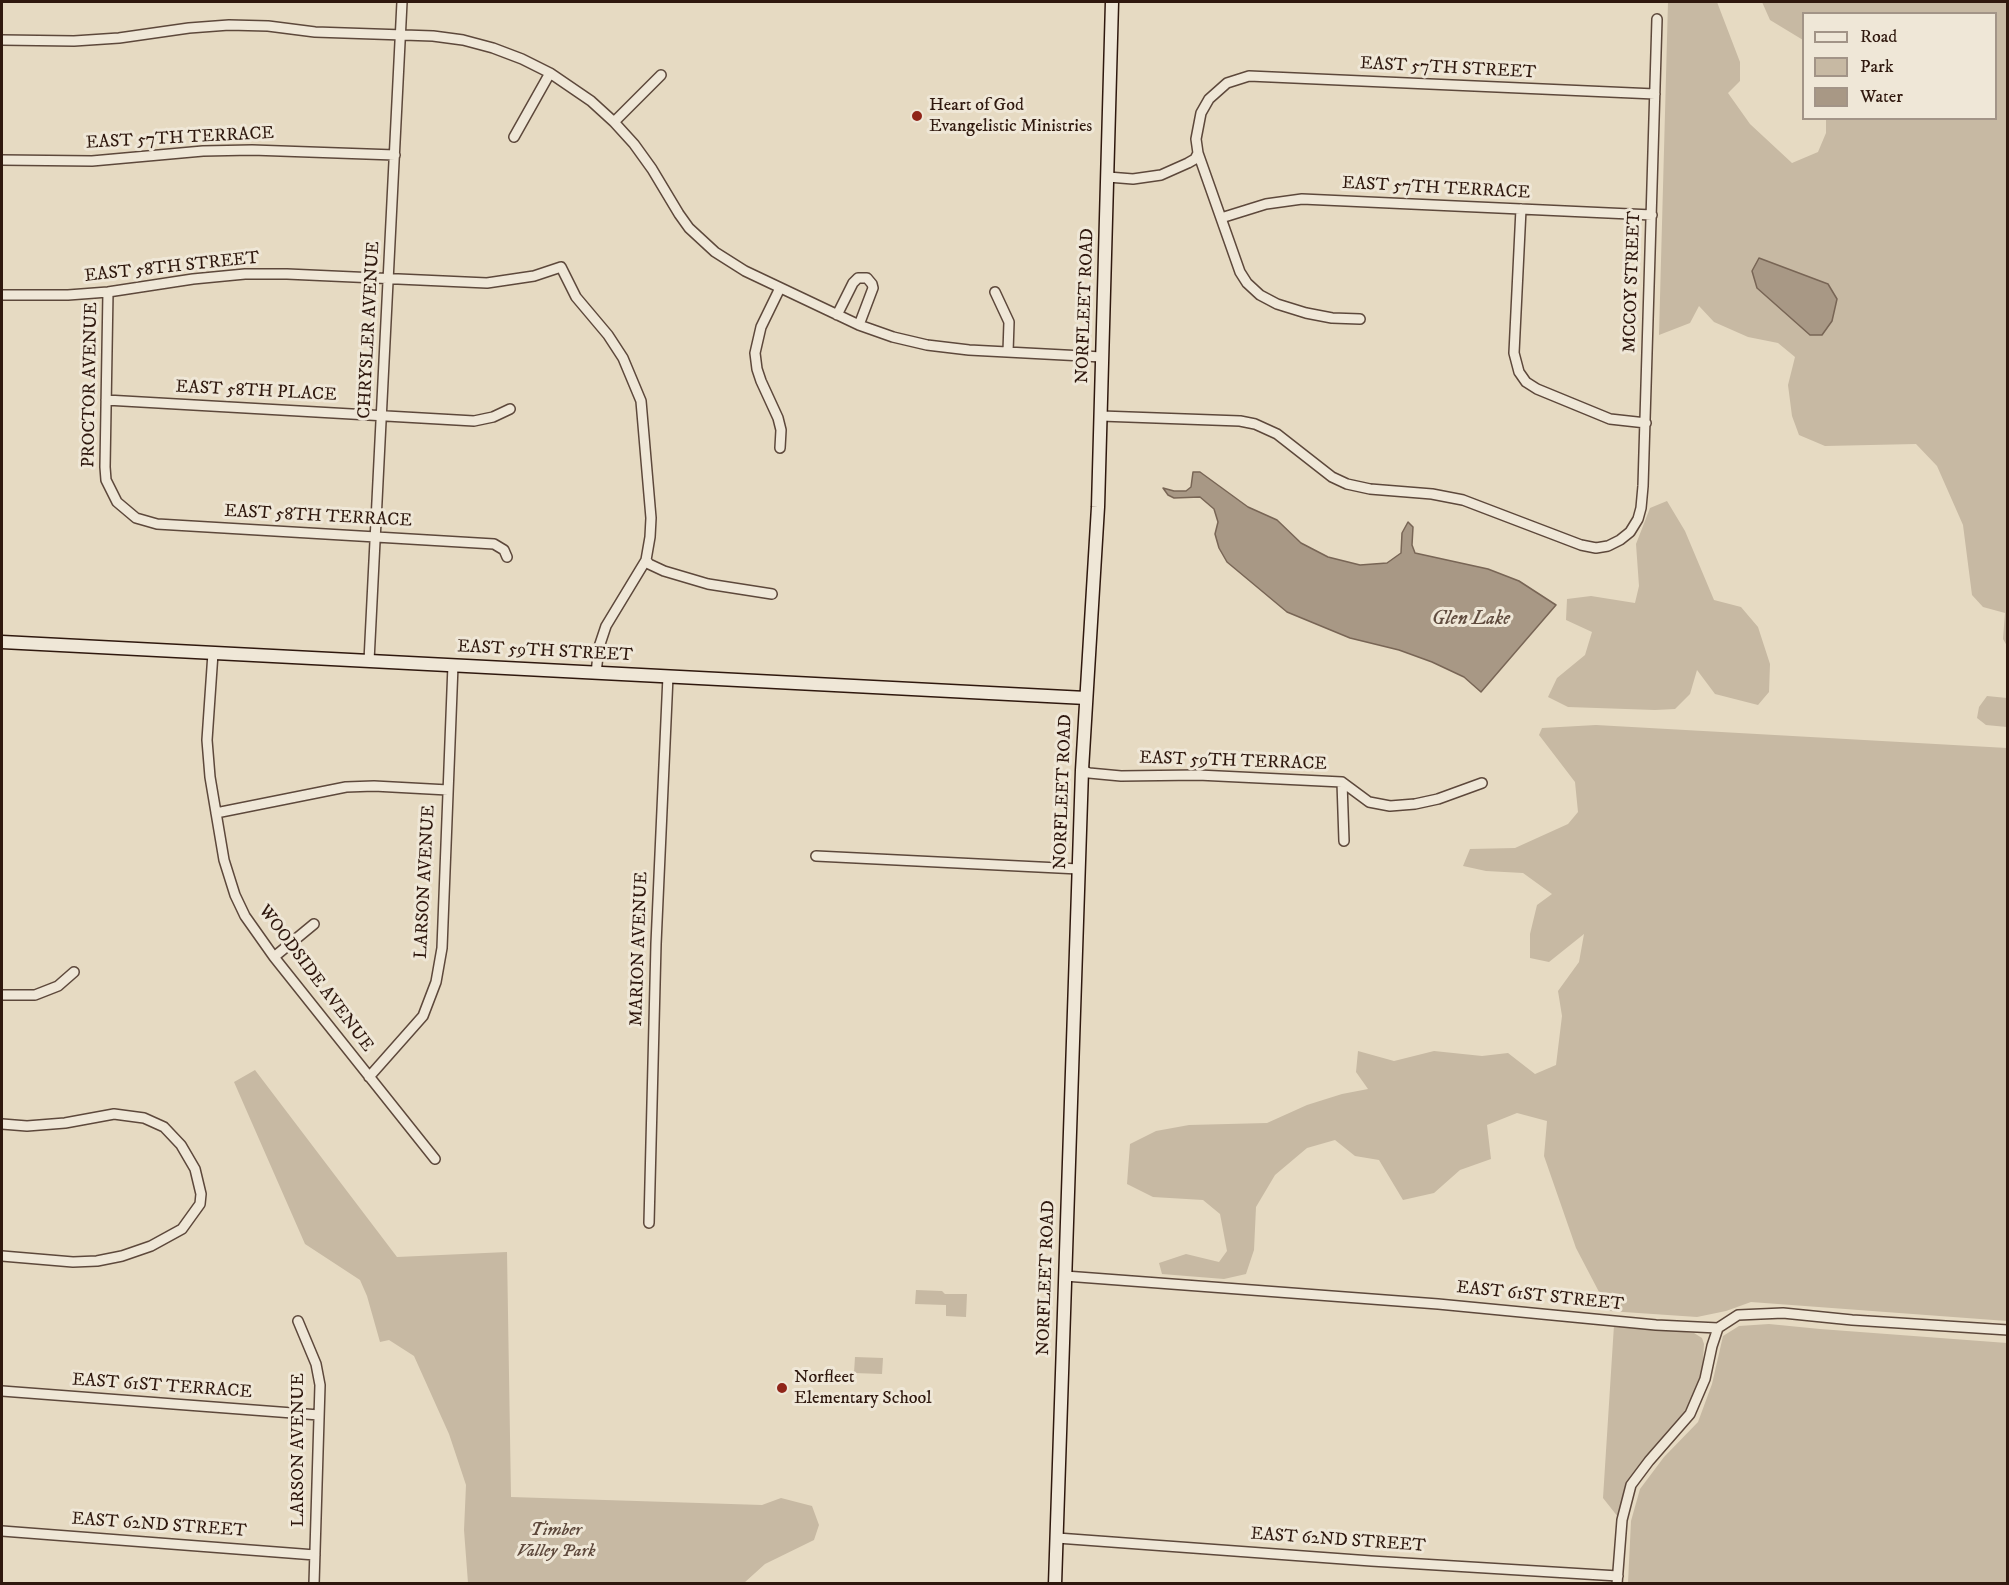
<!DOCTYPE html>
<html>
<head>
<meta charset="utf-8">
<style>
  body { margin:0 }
  #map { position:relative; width:2009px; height:1585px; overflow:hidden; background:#e6dac2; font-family:"IM FELL DW Pica",serif }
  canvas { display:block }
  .frame { position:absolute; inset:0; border:3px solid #2f180e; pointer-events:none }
  .legend { position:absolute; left:1802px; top:12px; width:195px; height:108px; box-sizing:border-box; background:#efe7d7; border:2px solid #a29487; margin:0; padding:8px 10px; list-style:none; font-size:18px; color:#2f180e }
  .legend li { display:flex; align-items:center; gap:12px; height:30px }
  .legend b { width:30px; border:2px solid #a29487 }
</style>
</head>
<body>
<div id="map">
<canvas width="2009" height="1585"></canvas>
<div class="frame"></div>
<ul class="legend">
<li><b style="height:8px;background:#efe7d7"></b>Road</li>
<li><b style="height:16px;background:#c7b9a3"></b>Park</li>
<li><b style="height:16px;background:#a89885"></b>Water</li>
</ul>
</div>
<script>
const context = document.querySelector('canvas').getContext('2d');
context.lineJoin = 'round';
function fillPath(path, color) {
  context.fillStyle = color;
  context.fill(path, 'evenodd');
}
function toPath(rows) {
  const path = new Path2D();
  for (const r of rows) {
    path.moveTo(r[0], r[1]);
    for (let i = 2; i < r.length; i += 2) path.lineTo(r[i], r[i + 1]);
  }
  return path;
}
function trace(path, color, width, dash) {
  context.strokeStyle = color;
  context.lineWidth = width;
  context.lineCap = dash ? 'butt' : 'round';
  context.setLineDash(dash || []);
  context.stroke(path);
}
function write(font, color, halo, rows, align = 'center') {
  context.font = font + ' "IM FELL DW Pica",serif';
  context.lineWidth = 6;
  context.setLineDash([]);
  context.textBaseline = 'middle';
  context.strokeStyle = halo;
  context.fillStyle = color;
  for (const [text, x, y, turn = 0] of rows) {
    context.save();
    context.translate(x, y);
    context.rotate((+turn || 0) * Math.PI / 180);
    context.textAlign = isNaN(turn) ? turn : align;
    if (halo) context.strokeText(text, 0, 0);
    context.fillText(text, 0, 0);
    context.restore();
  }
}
fillPath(toPath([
  [1668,2,1717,2,1740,62,1740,81,1728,93,1750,124,1792,163,1818,152,1826,133,1826,119,1996,118,1996,14,1804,14,1803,40,1770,20,1762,2,2007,2,2007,646,2003,639,2005,613,1983,607,1972,595,1963,525,1937,466,1916,444,1825,446,1799,435,1792,416,1788,385,1795,357,1778,343,1748,337,1714,322,1699,306,1690,323,1659,335],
  [1667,501,1685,531,1714,600,1741,607,1758,627,1770,664,1769,692,1758,705,1715,694,1697,670,1690,694,1675,709,1655,710,1568,707,1548,697,1557,678,1585,655,1592,632,1566,620,1567,599,1591,596,1635,603,1639,586,1636,544,1650,508],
  [1987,696,2007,698,2007,727,1986,725,1977,718,1979,707],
  [1596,725,2007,748,2007,1321,1751,1302,1726,1311,1697,1317,1609,1311,1576,1248,1544,1156,1547,1121,1517,1113,1487,1125,1491,1159,1460,1170,1434,1193,1403,1200,1379,1160,1355,1156,1335,1140,1307,1148,1275,1175,1256,1207,1254,1250,1246,1274,1224,1279,1162,1274,1159,1263,1186,1254,1219,1262,1227,1251,1220,1214,1203,1200,1153,1197,1127,1184,1130,1144,1156,1131,1189,1125,1267,1123,1307,1105,1342,1094,1368,1089,1356,1072,1358,1051,1394,1061,1434,1051,1482,1056,1508,1053,1535,1074,1556,1065,1562,1016,1558,991,1579,962,1584,934,1549,962,1530,958,1530,934,1537,905,1552,894,1523,873,1486,871,1463,866,1470,849,1515,848,1568,824,1578,812,1575,782,1539,735,1542,728],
  [255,1070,397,1257,507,1252,511,1497,762,1505,781,1498,812,1506,819,1525,814,1540,765,1564,744,1583,468,1583,464,1530,466,1485,449,1434,414,1356,389,1340,380,1342,367,1296,360,1280,305,1244,234,1082],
  [916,1290,942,1291,945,1294,967,1294,966,1317,946,1316,946,1305,915,1304],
  [1769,1324,1820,1329,2007,1343,2007,1583,1628,1583,1631,1521,1640,1489,1664,1457,1698,1422,1712,1384,1723,1336,1739,1326],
  [1614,1325,1694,1333,1702,1338,1704,1344,1702,1376,1693,1398,1684,1412,1641,1466,1628,1486,1618,1517,1603,1498],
  [855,1357,883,1358,882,1374,854,1373]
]), '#c7b9a3');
const water = toPath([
  [1759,258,1828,284,1837,299,1832,321,1822,335,1810,335,1757,288,1752,271,1759,258],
  [1193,472,1200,472,1248,507,1277,520,1301,543,1328,557,1360,565,1387,563,1401,553,1402,533,1408,522,1413,527,1412,545,1415,553,1488,569,1519,581,1556,605,1481,692,1464,677,1432,662,1399,650,1350,638,1287,612,1227,562,1219,548,1215,534,1218,522,1214,509,1200,497,1174,498,1168,495,1163,488,1174,491,1186,491,1191,487,1193,472]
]);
fillPath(water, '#a89885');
trace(water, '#786555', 1.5);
const street = toPath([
  [2,40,74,41,119,38,189,28,229,25,268,26,315,32,433,36,463,40,493,48,522,59,550,73,591,101,614,122,634,144,652,169,679,214,689,228,715,252,745,271,859,325,893,337,927,345,969,350,1102,357],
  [614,122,661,75],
  [514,137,550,73],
  [2,160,92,161,203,151,252,150,395,155],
  [1108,177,1133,179,1161,175,1188,163,1195,159,1198,153],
  [1521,209,1514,353,1519,372,1526,382,1537,389,1610,419,1646,423],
  [1221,218,1266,204,1302,199,1652,215],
  [108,292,105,467,106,480,117,502,136,518,157,524,494,544,504,550,507,557],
  [995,292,1009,322,1008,352],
  [2,295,68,295,108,292,193,279,245,274,287,274,487,283,534,276,561,267,576,297,608,335,623,358,641,401,651,518,650,537,646,560,606,626,599,647,596,673],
  [837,315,853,283,858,278,867,278,872,284,873,288,859,325],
  [1360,319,1332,318,1306,313,1277,304,1260,295,1247,283,1240,272,1198,153,1196,139,1201,113,1209,99,1227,83,1249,76,1655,94],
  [106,400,474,421,493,417,510,409],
  [1101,416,1240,421,1255,424,1277,434,1332,477,1347,484,1370,489,1432,494,1463,500,1581,545,1596,548,1608,546,1620,540,1630,532,1638,519,1641,508,1643,486,1657,19],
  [780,448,781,430,778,418,761,381,757,369,755,353,761,327,780,288],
  [646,560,649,564,664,571,708,584,772,594],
  [213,653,207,740,210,777,224,860,235,895,245,916,274,957,435,1159],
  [369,661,402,2],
  [1082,770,1089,773,1121,776,1198,775,1342,782,1369,802,1390,806,1415,804,1438,799,1482,783],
  [1342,782,1344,841],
  [216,813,346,787,374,786,448,790],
  [816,856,1079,869],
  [274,957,314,924],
  [2,995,35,995,58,986,74,972],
  [369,1077,423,1016,436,982,442,948,453,665],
  [2,1124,27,1126,65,1123,114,1114,144,1118,164,1127,181,1145,195,1169,201,1194,200,1204,182,1229,151,1246,122,1256,97,1261,73,1262,2,1256],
  [649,1223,656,944,668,676],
  [1065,1276,1438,1304,1656,1325,1718,1328,1738,1315,1783,1313,1852,1320,2008,1330],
  [298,1321,316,1364,320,1385,314,1584],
  [2,1391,319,1415],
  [2,1531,315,1555],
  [1057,1538,1371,1561,1618,1576],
  [1617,1584,1622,1520,1631,1485,1649,1461,1690,1414,1705,1379,1712,1346,1718,1328]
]);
const secondary = toPath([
  [2,642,1086,698],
  [1055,1584,1082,770,1098,507,1112,2]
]);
trace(street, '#5d483b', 12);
trace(secondary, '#2f180e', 15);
trace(street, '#efe7d7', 9);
trace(secondary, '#efe7d7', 12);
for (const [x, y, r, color] of [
  [917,116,6,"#8f2418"],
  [782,1388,6,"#8f2418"]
]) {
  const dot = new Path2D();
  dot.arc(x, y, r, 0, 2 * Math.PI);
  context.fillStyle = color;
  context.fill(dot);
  trace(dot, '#efe7d7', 2);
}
write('18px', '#2f180e', '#efe7d7', [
  ["EAST 57TH STREET",1448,69,3],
  ["EAST 57TH TERRACE",180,139,-3],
  ["EAST 57TH TERRACE",1436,189,3],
  ["EAST 58TH STREET",172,268,-6],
  ["MCCOY STREET",1633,282,-88],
  ["NORFLEET ROAD",1086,306,-88],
  ["CHRYSLER AVENUE",370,330,-87],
  ["PROCTOR AVENUE",91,385,-89],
  ["EAST 58TH PLACE",256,392,3],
  ["EAST 58TH TERRACE",318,517,3],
  ["EAST 59TH STREET",545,652,3],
  ["EAST 59TH TERRACE",1233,762,2],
  ["NORFLEET ROAD",1064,792,-88],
  ["LARSON AVENUE",426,882,-87],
  ["MARION AVENUE",640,949,-88],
  ["WOODSIDE AVENUE",315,979,53],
  ["NORFLEET ROAD",1047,1278,-88],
  ["EAST 61ST STREET",1540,1297,6],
  ["EAST 61ST TERRACE",162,1387,4],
  ["LARSON AVENUE",299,1450,-90],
  ["EAST 62ND STREET",159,1526,4],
  ["EAST 62ND STREET",1338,1541,4]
]);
write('18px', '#2f180e', '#efe7d7', [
  ["Heart of God",929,106],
  ["Evangelistic Ministries",929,127],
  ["Norfleet",794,1378],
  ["Elementary School",794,1399]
], 'left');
write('italic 18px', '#5d483b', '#efe7d7', [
  ["Timber",556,1531],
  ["Valley Park",556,1552]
]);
write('italic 20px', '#5f4b3e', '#efe7d7', [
  ["Glen Lake",1471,620]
]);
</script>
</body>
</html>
